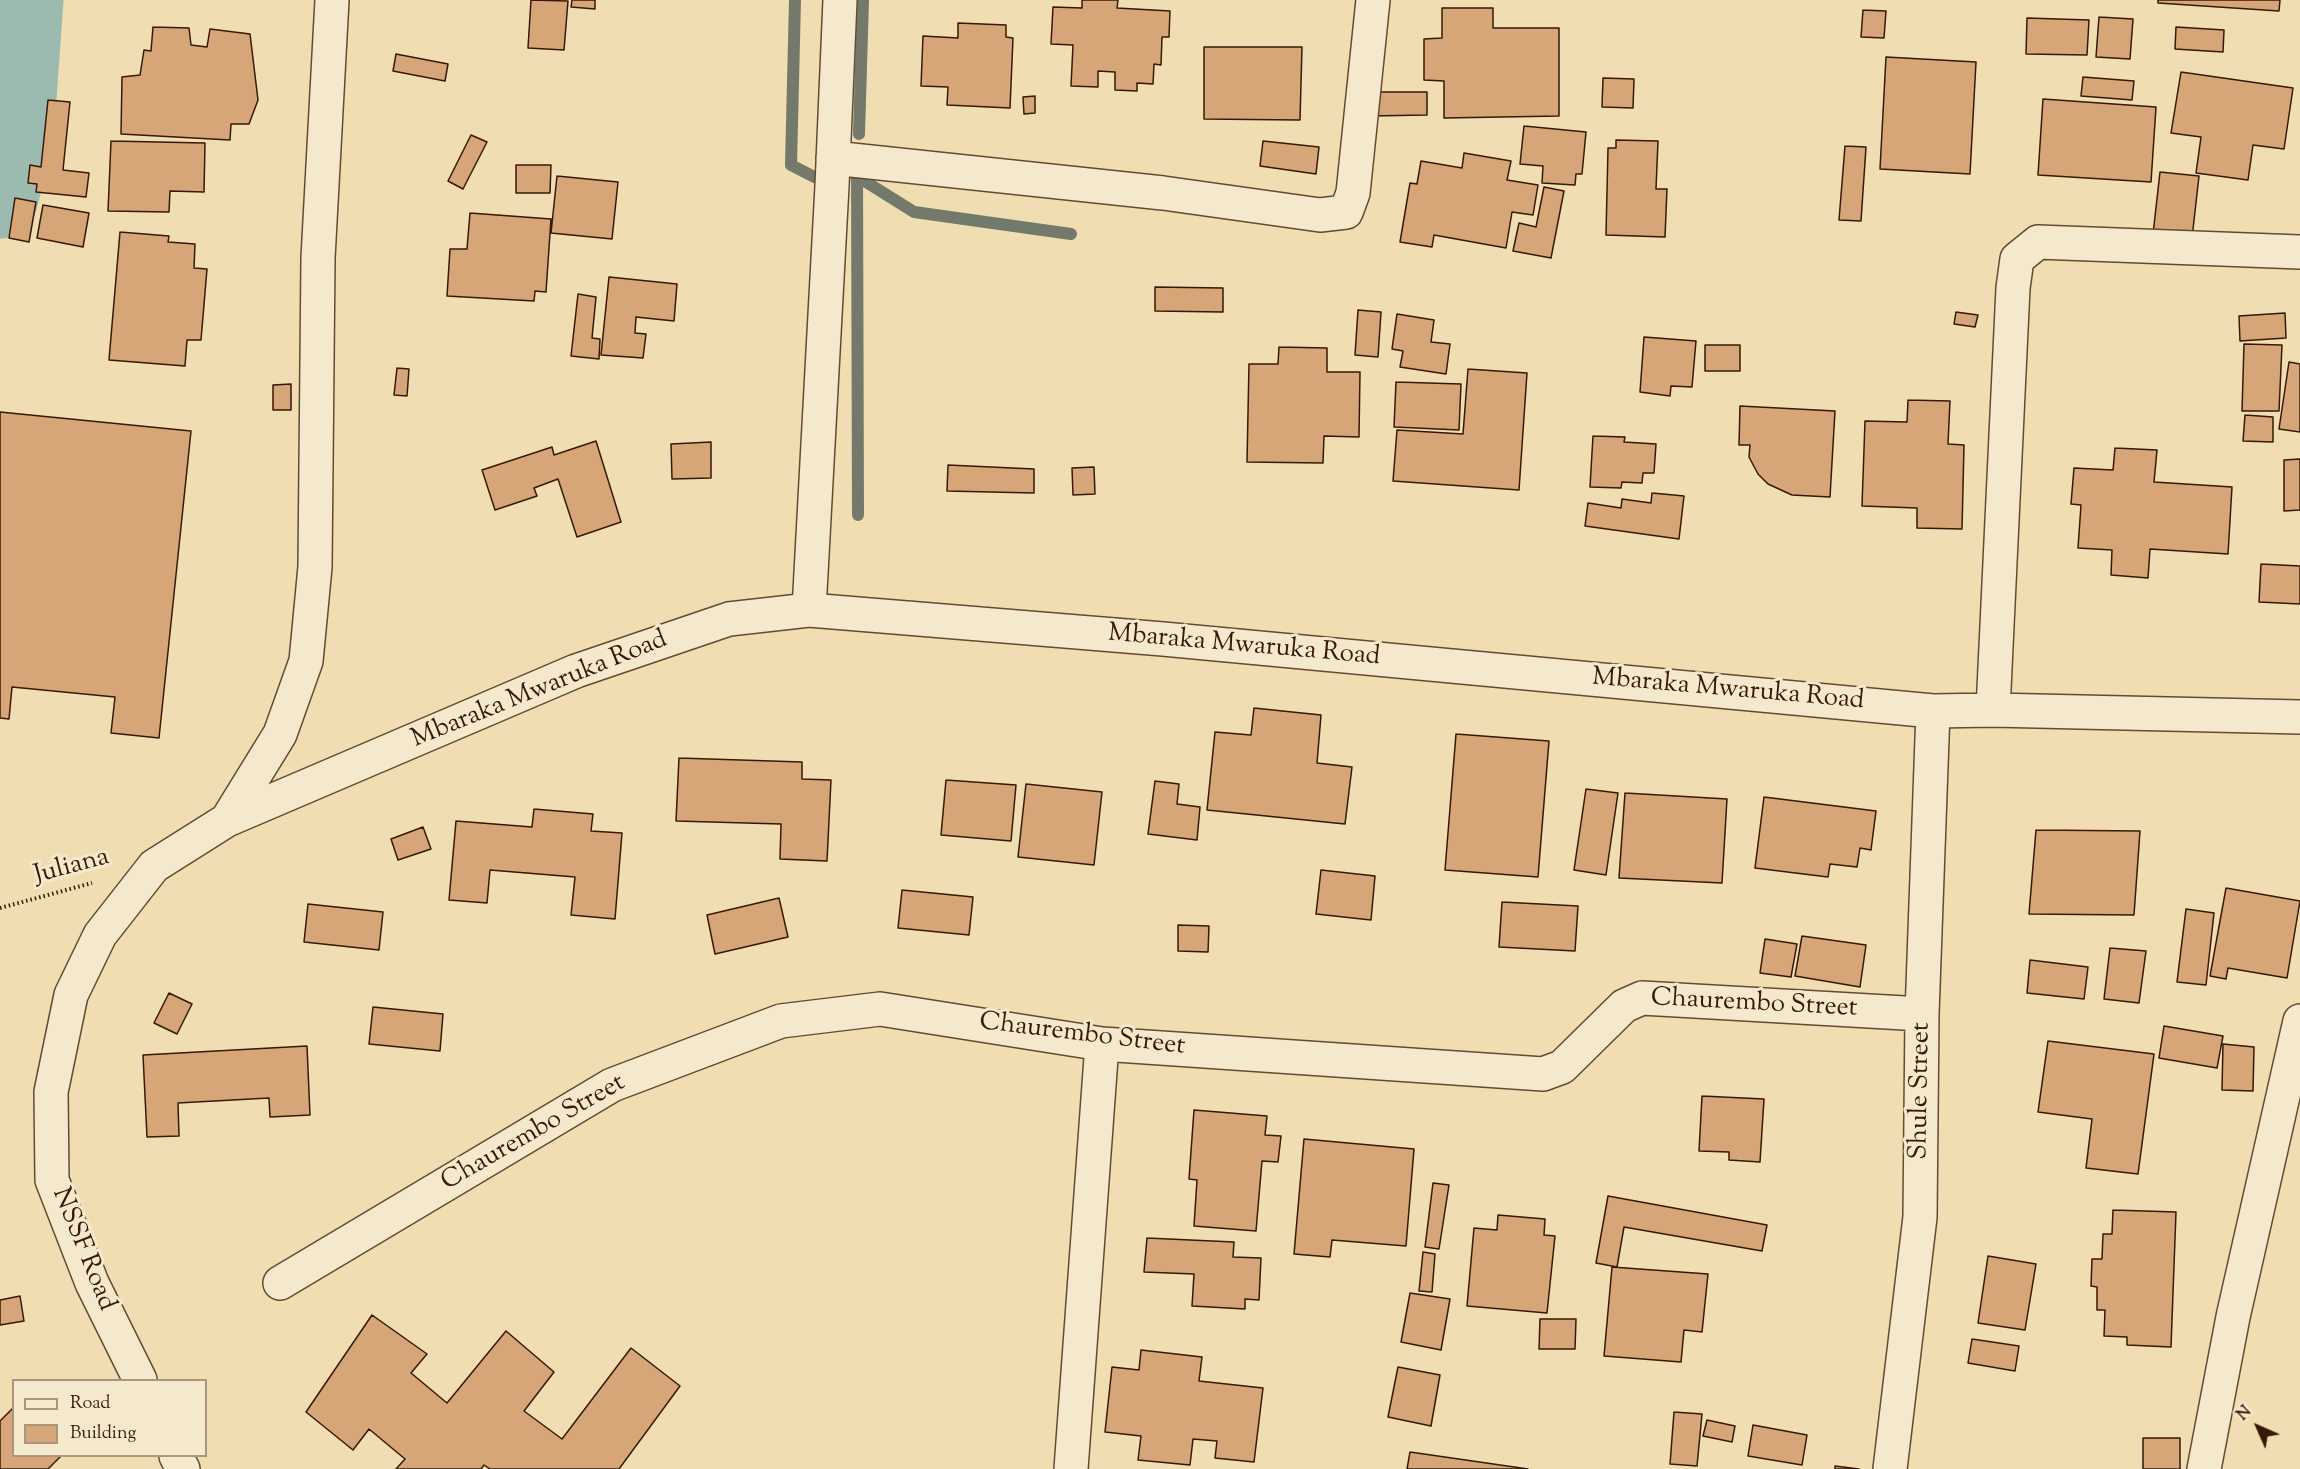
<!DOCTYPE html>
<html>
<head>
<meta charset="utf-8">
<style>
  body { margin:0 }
  #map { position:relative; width:2300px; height:1469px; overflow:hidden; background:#f0ddb2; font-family:"Sorts Mill Goudy",serif }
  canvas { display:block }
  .legend { position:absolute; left:12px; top:1379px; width:195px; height:78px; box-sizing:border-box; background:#f5e9cd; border:2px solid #a9967d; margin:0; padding:8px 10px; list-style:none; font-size:18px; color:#371905 }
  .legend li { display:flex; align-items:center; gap:12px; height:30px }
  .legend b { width:30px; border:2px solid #a9967d }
  .north { position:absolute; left:2228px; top:1397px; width:60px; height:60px; -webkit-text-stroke:4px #f5e9cd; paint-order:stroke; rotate:315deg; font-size:16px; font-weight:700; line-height:24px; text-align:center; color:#371905 }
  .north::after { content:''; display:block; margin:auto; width:21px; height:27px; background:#371905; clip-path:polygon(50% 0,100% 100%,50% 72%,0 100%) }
</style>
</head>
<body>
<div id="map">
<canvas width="2300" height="1469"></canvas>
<ul class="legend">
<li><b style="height:8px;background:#f5e9cd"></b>Road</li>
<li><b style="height:16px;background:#d6a679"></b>Building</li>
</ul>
<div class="north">N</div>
</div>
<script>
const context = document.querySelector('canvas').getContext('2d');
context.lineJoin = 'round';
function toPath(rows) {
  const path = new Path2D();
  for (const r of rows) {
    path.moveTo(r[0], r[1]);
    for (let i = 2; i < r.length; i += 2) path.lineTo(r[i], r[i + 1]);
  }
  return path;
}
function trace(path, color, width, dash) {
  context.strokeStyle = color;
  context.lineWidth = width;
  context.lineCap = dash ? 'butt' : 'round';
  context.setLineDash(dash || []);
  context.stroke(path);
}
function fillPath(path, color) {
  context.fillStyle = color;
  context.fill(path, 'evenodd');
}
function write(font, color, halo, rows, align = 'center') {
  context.font = font + ' "Sorts Mill Goudy",serif';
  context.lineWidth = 6;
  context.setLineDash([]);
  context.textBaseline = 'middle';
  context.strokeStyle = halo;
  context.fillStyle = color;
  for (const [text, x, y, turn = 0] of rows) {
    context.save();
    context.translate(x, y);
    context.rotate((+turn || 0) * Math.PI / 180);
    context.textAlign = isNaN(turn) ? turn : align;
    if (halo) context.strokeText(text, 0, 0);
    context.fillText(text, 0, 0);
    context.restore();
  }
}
trace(toPath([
  [795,0,791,165,828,184],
  [859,134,863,0],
  [857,166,858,515],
  [855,175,914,212,1071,234]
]), '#737a6c', 12);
trace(toPath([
  [0,201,16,140,26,0]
]), '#9bbbb1', 75);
const building = toPath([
  [531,0,568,1,564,50,528,48,531,0],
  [572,0,595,0,595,9,571,7,572,0],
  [1082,0,1118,0,1117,8,1170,11,1169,37,1162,37,1161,65,1154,64,1153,84,1137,83,1137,91,1115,90,1115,72,1098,71,1098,87,1071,86,1073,45,1051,44,1053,7,1082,8,1082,0],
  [2158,0,2280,0,2279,11,2158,3,2158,0],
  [1442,8,1493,8,1493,28,1559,28,1559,116,1444,118,1444,81,1424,80,1424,39,1442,38,1442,8],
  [1863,10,1886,11,1884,38,1861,37,1863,10],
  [2099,17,2133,19,2130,59,2096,57,2099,17],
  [2027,18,2089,20,2087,55,2026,54,2027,18],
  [958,23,1006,25,1006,37,1013,38,1010,108,947,105,948,87,921,86,923,36,958,38,958,23],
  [153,27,189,28,191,45,207,47,210,29,250,34,258,100,249,124,231,124,230,140,121,134,122,77,140,75,144,50,151,51,153,27],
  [2176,27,2224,30,2223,52,2175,49,2176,27],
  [1204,47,1302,47,1300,120,1204,119,1204,47],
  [396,54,448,64,445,81,393,71,396,54],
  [1886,57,1976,62,1970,174,1880,169,1886,57],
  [2181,72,2293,88,2284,149,2253,145,2248,180,2196,173,2201,137,2171,133,2181,72],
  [2083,77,2134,81,2132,100,2081,96,2083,77],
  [1603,78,1634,79,1633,108,1602,107,1603,78],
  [1370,92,1427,92,1427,115,1370,116,1370,92],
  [1035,96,1035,113,1024,114,1023,97,1035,96],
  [2043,99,2156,107,2151,182,2038,175,2043,99],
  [48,100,70,102,63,170,89,173,86,197,36,192,37,184,28,183,30,165,41,167,48,100],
  [1524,126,1586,132,1582,174,1576,174,1575,185,1542,183,1543,166,1520,164,1524,126],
  [471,135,487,142,463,189,448,181,471,135],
  [1616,140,1658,141,1656,189,1667,189,1665,237,1606,235,1608,148,1616,148,1616,140],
  [111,141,205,143,204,192,170,191,169,212,108,211,111,141],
  [1263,141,1319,147,1316,174,1260,166,1263,141],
  [1845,146,1866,147,1861,221,1839,220,1845,146],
  [1464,153,1511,161,1507,180,1538,185,1533,215,1512,212,1506,248,1434,235,1432,247,1400,242,1410,183,1417,184,1421,161,1462,168,1464,153],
  [516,165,551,165,550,193,516,193,516,165],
  [2160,172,2199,176,2191,247,2152,243,2160,172],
  [557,176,618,182,612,239,551,233,557,176],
  [1544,187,1564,191,1551,258,1513,251,1519,223,1536,227,1544,187],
  [15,198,36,202,29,242,9,238,15,198],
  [43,205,89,213,83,247,37,238,43,205],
  [470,213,551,219,546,292,535,291,534,301,447,296,450,249,467,249,470,213],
  [120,232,169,236,168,242,195,244,194,268,207,269,201,340,187,340,185,366,109,360,120,232],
  [609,277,677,284,674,321,636,317,635,333,646,334,643,358,601,355,609,277],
  [1155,287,1223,288,1223,312,1155,311,1155,287],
  [578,294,596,297,592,338,600,339,599,359,571,356,578,294],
  [1358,310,1381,312,1378,357,1355,355,1358,310],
  [1956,312,1978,315,1975,327,1954,324,1956,312],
  [2285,313,2286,338,2240,341,2239,316,2285,313],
  [1397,314,1434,320,1431,342,1450,344,1446,374,1400,367,1403,351,1392,349,1397,314],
  [1644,337,1696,341,1692,387,1671,386,1670,396,1640,392,1644,337],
  [2244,344,2282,345,2279,411,2242,411,2244,344],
  [1705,345,1740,345,1740,371,1705,371,1705,345],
  [1279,347,1327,348,1327,372,1360,372,1359,437,1324,436,1323,463,1247,462,1249,364,1278,364,1279,347],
  [2289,362,2300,364,2300,432,2279,429,2289,362],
  [397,368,409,369,407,396,394,395,397,368],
  [1468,369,1527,373,1519,490,1393,481,1397,430,1463,434,1468,369],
  [1396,382,1461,384,1459,430,1394,427,1396,382],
  [291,384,291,410,273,410,273,385,291,384],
  [1908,400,1950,401,1948,444,1964,445,1962,529,1917,528,1917,508,1862,506,1865,421,1907,422,1908,400],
  [1740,406,1835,411,1830,497,1792,495,1768,484,1758,474,1749,457,1750,445,1739,445,1740,406],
  [0,412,191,431,159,738,111,733,115,697,12,687,9,719,0,718,0,412],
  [2245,415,2273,417,2273,442,2243,441,2245,415],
  [1593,436,1625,437,1624,442,1656,444,1654,473,1643,473,1642,483,1622,482,1621,488,1590,487,1593,436],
  [596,441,621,522,577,537,558,479,534,488,537,496,495,510,482,470,552,447,554,455,596,441],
  [711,442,711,478,672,479,671,444,711,442],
  [2115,448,2157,450,2154,482,2232,487,2228,554,2150,549,2148,578,2111,575,2112,550,2078,548,2081,505,2071,504,2074,468,2113,470,2115,448],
  [2300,459,2300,510,2284,511,2284,460,2300,459],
  [948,465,1034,469,1034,493,947,491,948,465],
  [1094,467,1095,494,1073,495,1072,468,1094,467],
  [1652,493,1684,496,1679,539,1585,526,1588,503,1621,508,1622,499,1651,503,1652,493],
  [2261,564,2300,566,2300,604,2259,602,2261,564],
  [1254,708,1321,715,1317,763,1352,767,1345,824,1207,810,1215,732,1251,735,1254,708],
  [1456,734,1549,741,1538,877,1445,870,1456,734],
  [679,758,802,762,802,779,831,780,827,861,780,859,781,824,676,821,679,758],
  [946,780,1016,785,1011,841,941,835,946,780],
  [1155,781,1179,784,1177,804,1200,807,1197,840,1148,834,1155,781],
  [1026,784,1102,792,1094,865,1018,857,1026,784],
  [1586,789,1618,793,1606,875,1574,870,1586,789],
  [1625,793,1727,799,1722,883,1619,878,1625,793],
  [1764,797,1876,811,1871,850,1860,848,1857,867,1830,864,1828,877,1755,868,1764,797],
  [534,809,593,814,591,831,622,833,615,919,571,915,575,877,490,870,487,903,449,900,456,821,532,827,534,809],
  [423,827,431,849,398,860,391,839,423,827],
  [2036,830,2140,831,2134,915,2029,914,2036,830],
  [1321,870,1375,876,1371,920,1316,914,1321,870],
  [2226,888,2300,901,2287,978,2228,968,2226,979,2210,976,2226,888],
  [902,890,973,897,969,935,898,928,902,890],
  [779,898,788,937,715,954,707,915,779,898],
  [1502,902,1578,906,1575,951,1499,947,1502,902],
  [308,904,383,912,379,950,304,942,308,904],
  [2186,909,2214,913,2206,985,2177,982,2186,909],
  [1178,925,1209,926,1208,952,1178,951,1178,925],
  [1802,936,1866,945,1860,987,1795,976,1802,936],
  [1765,939,1797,944,1791,977,1760,973,1765,939],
  [2110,948,2146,951,2139,1003,2104,999,2110,948],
  [2030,960,2088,967,2084,999,2027,993,2030,960],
  [169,993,192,1004,177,1034,154,1023,169,993],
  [373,1007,443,1014,440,1051,369,1044,373,1007],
  [2164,1026,2223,1036,2217,1068,2159,1058,2164,1026],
  [2048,1041,2154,1054,2138,1174,2086,1168,2092,1119,2038,1112,2048,1041],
  [2223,1044,2254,1047,2253,1091,2222,1090,2223,1044],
  [307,1046,310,1115,270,1117,269,1098,178,1103,179,1136,147,1137,143,1055,307,1046],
  [1702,1096,1764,1099,1760,1162,1729,1160,1729,1152,1699,1151,1702,1096],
  [1194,1110,1267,1116,1265,1135,1281,1136,1278,1162,1262,1161,1256,1231,1194,1226,1197,1180,1189,1179,1194,1110],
  [1304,1139,1414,1149,1406,1246,1332,1240,1330,1257,1294,1254,1304,1139],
  [1433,1183,1449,1185,1439,1249,1425,1247,1433,1183],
  [1608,1196,1767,1225,1762,1251,1624,1227,1617,1267,1596,1263,1608,1196],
  [2113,1210,2176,1212,2171,1347,2127,1345,2127,1337,2104,1336,2105,1310,2097,1310,2097,1287,2091,1286,2092,1259,2102,1259,2103,1234,2112,1234,2113,1210],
  [1498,1215,1545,1219,1544,1235,1555,1236,1547,1313,1467,1306,1474,1228,1497,1230,1498,1215],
  [1147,1238,1234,1242,1233,1257,1261,1258,1259,1300,1245,1299,1245,1309,1192,1306,1194,1274,1144,1272,1147,1238],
  [1423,1252,1435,1254,1432,1292,1419,1291,1423,1252],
  [1988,1256,2036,1264,2025,1330,1978,1323,1988,1256],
  [1612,1267,1708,1274,1702,1332,1684,1330,1681,1362,1604,1356,1612,1267],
  [1410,1293,1450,1299,1441,1350,1401,1342,1410,1293],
  [20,1296,24,1321,0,1325,0,1300,20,1296],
  [372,1315,427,1354,411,1373,447,1403,506,1331,554,1372,524,1411,562,1439,631,1348,680,1386,619,1469,490,1469,484,1465,481,1469,396,1469,405,1459,369,1429,353,1450,306,1412,372,1315],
  [1540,1319,1576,1319,1575,1349,1539,1349,1540,1319],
  [1972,1339,2019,1346,2015,1371,1968,1363,1972,1339],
  [1141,1350,1202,1357,1199,1381,1263,1388,1254,1462,1215,1458,1217,1441,1193,1439,1190,1465,1138,1460,1141,1436,1105,1432,1112,1367,1139,1370,1141,1350],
  [1398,1367,1440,1375,1431,1426,1388,1417,1398,1367],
  [13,1408,14,1456,61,1456,48,1469,0,1469,0,1421,13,1408],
  [1674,1412,1702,1414,1697,1466,1670,1464,1674,1412],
  [1707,1420,1735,1426,1732,1442,1703,1436,1707,1420],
  [1753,1425,1807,1435,1802,1465,1748,1456,1753,1425],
  [2143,1438,2180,1438,2180,1469,2143,1469,2143,1438],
  [1410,1452,1528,1469,1407,1469,1410,1452],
  [1835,1466,1859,1469,1835,1469,1835,1466]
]);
fillPath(building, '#d6a679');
trace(building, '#371905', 1.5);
const minor = toPath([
  [833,158,1163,193,1320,215,1346,212,1353,193,1373,0],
  [809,610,832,186,840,0],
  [1993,710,2013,288,2017,259,2038,242,2300,252],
  [227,820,280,734,306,661,315,567,318,258,332,0],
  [280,1283,612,1085,781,1021,880,1009,1102,1044,1543,1074,1562,1067,1624,1006,1642,998,1922,1014],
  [140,1380,92,1283,52,1180,51,1092,71,995,100,935,154,866,227,820,576,671,729,619,809,610,1163,639,1933,711,1993,710,2300,717],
  [176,1456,183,1469],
  [1071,1469,1102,1044],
  [1890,1469,1920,1217,1922,1014,1933,711],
  [2204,1469,2233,1317,2300,1021]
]);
trace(minor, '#654a30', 36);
trace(toPath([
  [0,908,92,883]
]), '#371905', 4, [1.5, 3]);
trace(minor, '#f5e9cd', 33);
write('26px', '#371905', '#f5e9cd', [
  ["Mbaraka Mwaruka Road",1244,647,5],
  ["Mbaraka Mwaruka Road",540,691,-22],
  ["Mbaraka Mwaruka Road",1728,691,5],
  ["Juliana",72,868,-15],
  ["Chaurembo Street",1754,1005,3],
  ["Chaurembo Street",1082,1036,7],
  ["Shule Street",1922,1091,-89],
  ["Chaurembo Street",534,1134,-30],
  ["NSSF Road",82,1250,68]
]);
</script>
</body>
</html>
